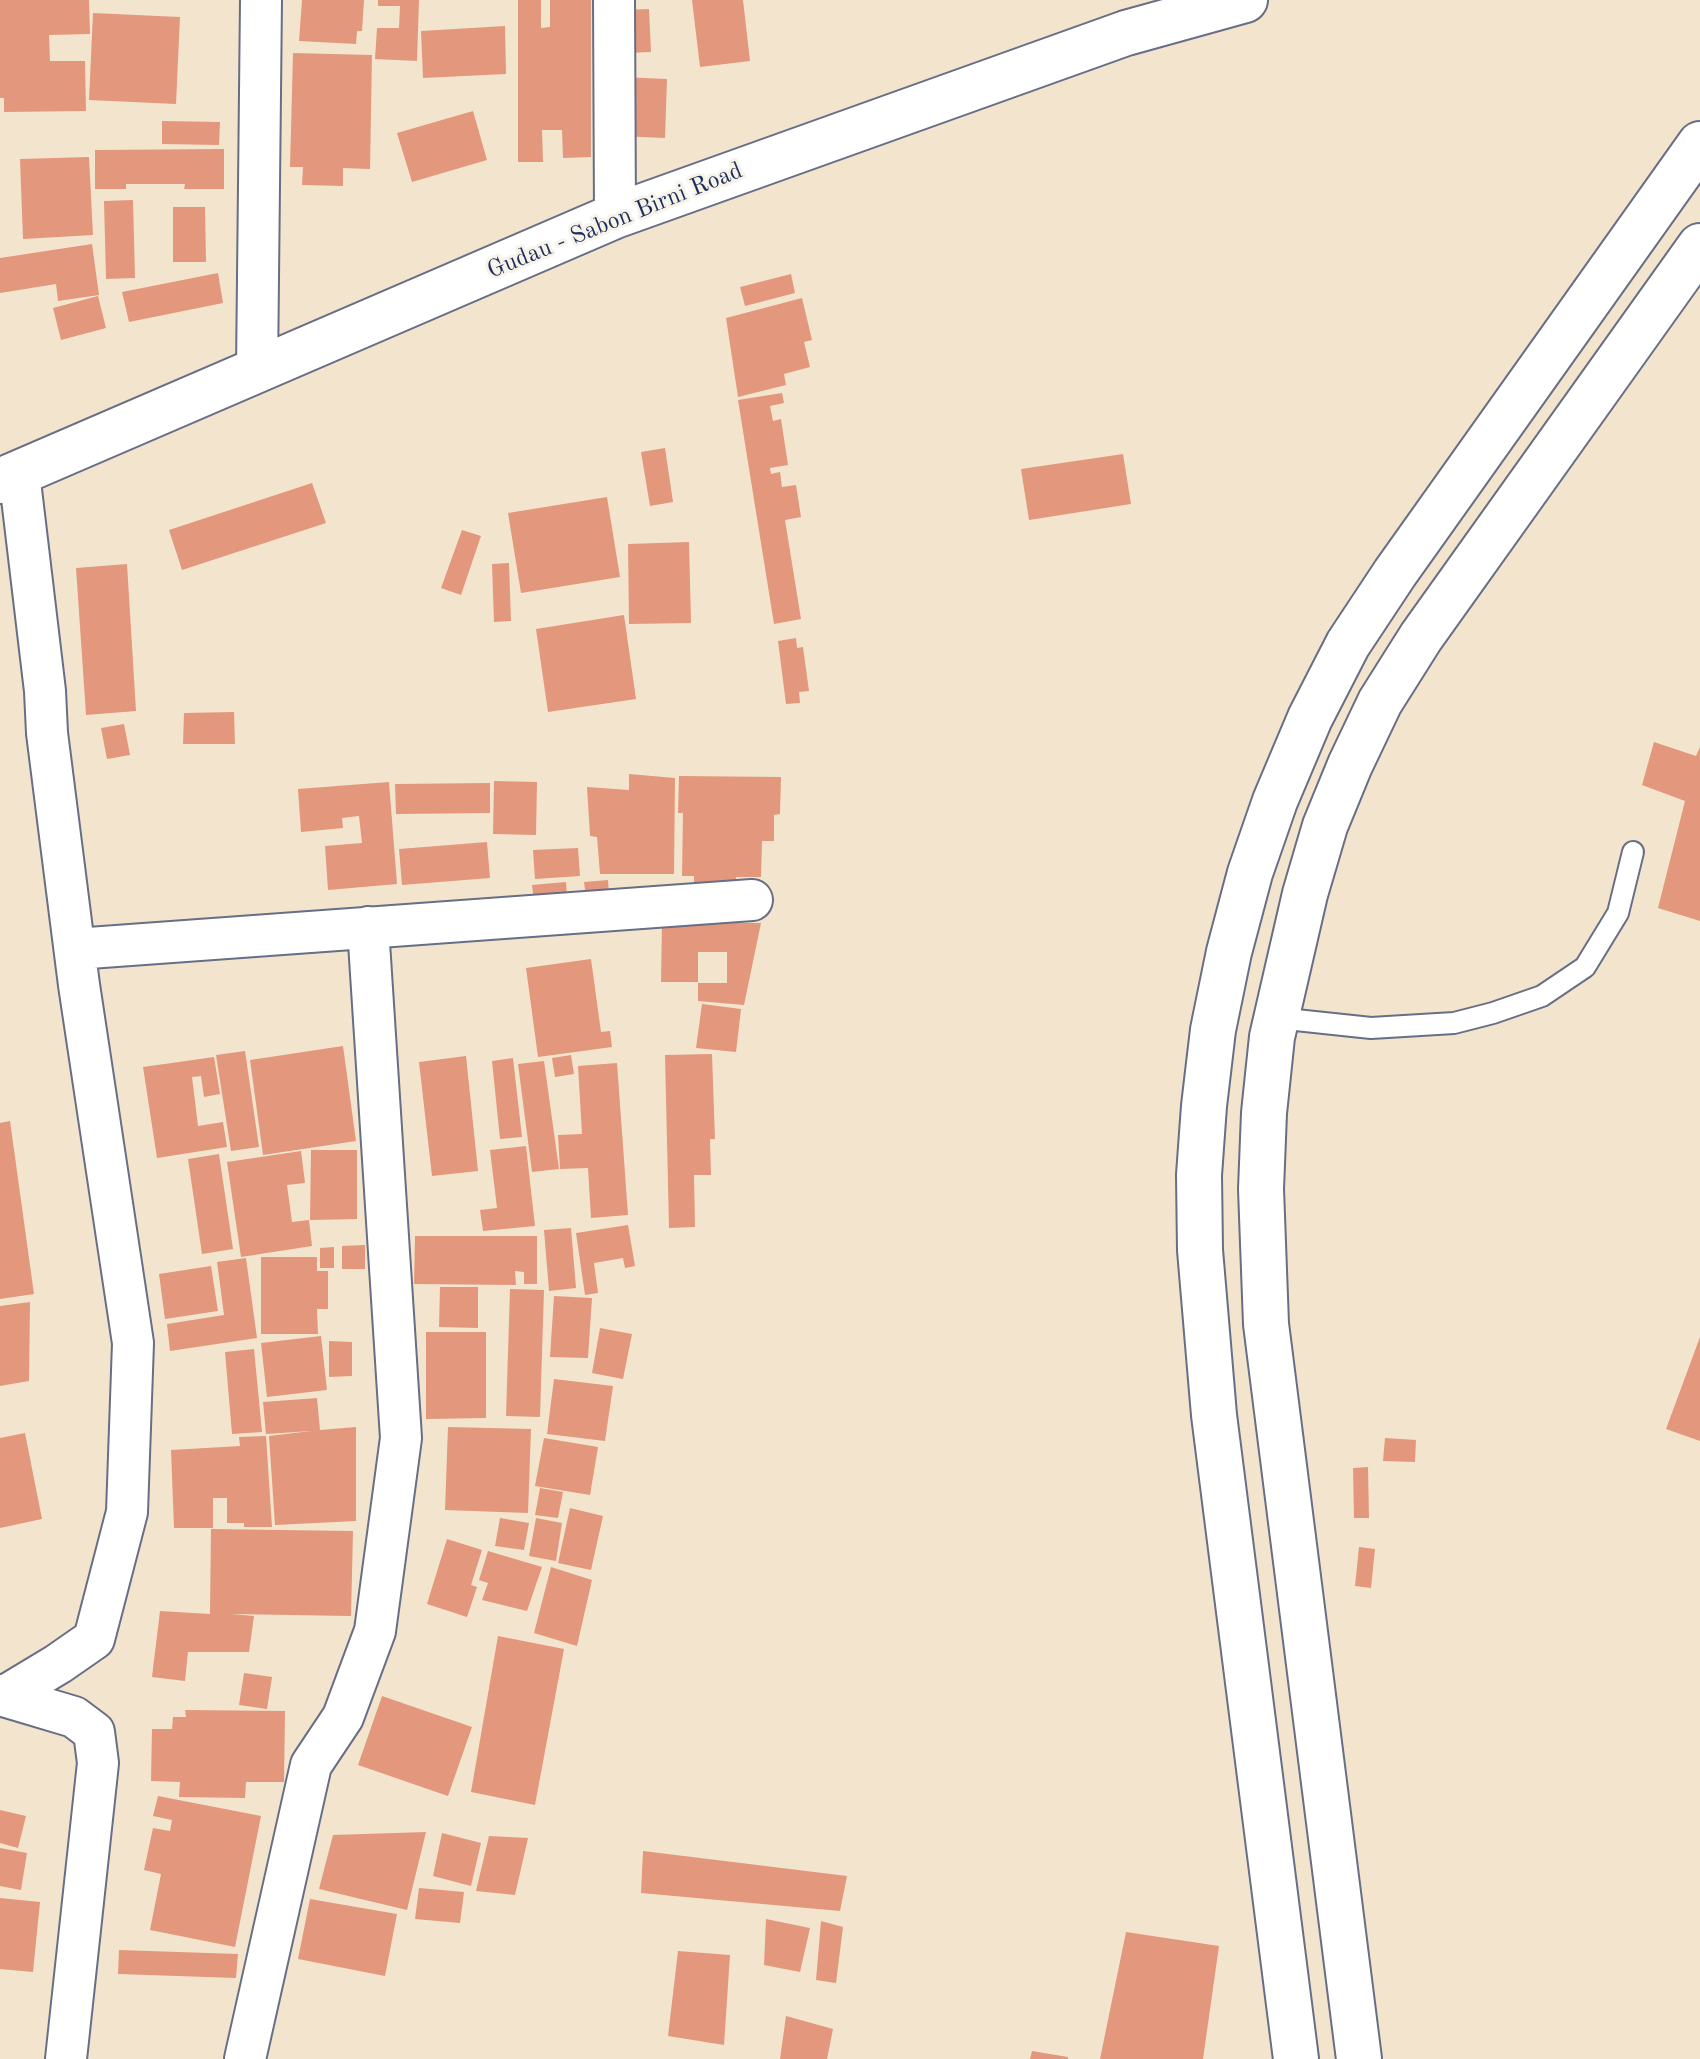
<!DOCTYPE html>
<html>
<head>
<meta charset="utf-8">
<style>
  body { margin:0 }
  canvas { display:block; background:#f3e4cd }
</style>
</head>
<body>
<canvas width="1700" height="2059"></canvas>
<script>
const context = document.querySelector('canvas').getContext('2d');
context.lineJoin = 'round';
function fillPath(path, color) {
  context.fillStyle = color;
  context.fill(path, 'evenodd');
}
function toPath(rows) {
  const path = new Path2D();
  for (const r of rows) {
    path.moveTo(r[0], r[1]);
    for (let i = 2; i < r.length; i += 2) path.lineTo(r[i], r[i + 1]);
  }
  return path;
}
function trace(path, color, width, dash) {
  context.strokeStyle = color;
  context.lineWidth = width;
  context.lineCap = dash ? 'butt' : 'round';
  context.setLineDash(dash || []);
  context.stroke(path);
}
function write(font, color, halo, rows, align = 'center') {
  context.font = font + ' "Old Standard TT",serif';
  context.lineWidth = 6;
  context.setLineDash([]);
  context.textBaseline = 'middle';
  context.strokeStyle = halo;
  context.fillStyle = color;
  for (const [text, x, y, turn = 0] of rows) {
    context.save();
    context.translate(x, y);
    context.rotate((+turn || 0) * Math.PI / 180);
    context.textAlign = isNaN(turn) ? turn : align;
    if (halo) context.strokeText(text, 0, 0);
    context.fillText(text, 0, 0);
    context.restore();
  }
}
fillPath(toPath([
  [0,0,89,0,90,34,49,35,50,61,85,61,86,111,4,112,4,98,0,98],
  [302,0,364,0,362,31,357,31,356,44,299,41],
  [378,0,419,0,417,61,375,59,377,28,399,28,400,6,378,6],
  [518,0,541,0,541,28,550,27,550,0,591,0,591,157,563,158,562,130,542,130,543,162,518,162],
  [692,0,743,0,750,61,700,67],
  [649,9,651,52,625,53,622,10],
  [93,13,180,17,176,104,89,100],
  [505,26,506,74,423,78,421,31],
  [293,53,372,55,370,169,343,168,343,186,302,185,303,167,290,167],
  [621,77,667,79,665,138,619,136],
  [473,111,487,160,412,182,397,133],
  [162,121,220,122,219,145,162,144],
  [224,149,224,189,184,189,185,184,126,184,126,189,95,189,95,150],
  [89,157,93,235,23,239,20,159],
  [133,200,135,278,106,279,104,201],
  [173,207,205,207,206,262,173,262],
  [92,244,99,295,58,301,56,284,0,293,0,258],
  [218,273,223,303,129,322,122,292],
  [791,274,795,293,745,306,740,287],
  [98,296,106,328,61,340,53,308],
  [802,298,812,340,804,342,810,367,784,374,786,385,738,397,726,318],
  [782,393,784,403,770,406,773,421,781,419,788,465,770,468,771,474,780,472,782,487,796,485,801,517,785,520,801,619,774,624,738,400],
  [665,448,673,502,650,506,641,452],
  [1123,454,1131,504,1029,520,1021,469],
  [312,483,326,523,182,570,169,530],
  [607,497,620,577,521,593,508,513],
  [462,530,481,536,461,595,441,588],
  [689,542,691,623,629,624,628,544],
  [509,563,511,621,494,622,492,564],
  [127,564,136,711,86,715,76,568],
  [624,615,636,699,548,712,536,629],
  [796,638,797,648,803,647,809,691,799,692,800,703,786,704,778,641],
  [234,712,235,744,183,744,184,713],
  [124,724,130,755,107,759,101,728],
  [1654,742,1696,756,1700,747,1700,921,1658,908,1685,801,1642,785],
  [629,774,675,778,674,874,600,874,597,837,590,836,587,787,629,790],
  [679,776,781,777,780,814,774,815,774,841,762,841,761,877,736,877,735,893,694,892,694,876,682,876,683,813,678,813],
  [494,781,537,782,536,835,493,834],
  [389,782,397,884,328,890,325,846,362,843,359,816,342,818,343,828,301,832,298,789],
  [490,783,490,813,396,814,395,784],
  [487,842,490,878,402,885,399,849],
  [578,848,580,876,535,879,533,850],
  [608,880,609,895,586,897,584,882],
  [566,882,567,898,534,901,532,885],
  [662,922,761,923,744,1005,698,1001,698,983,727,983,727,952,698,952,698,982,661,982],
  [591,959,601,1032,610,1031,612,1047,538,1057,526,968],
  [702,1004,741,1009,736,1052,696,1048],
  [343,1046,356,1141,263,1155,250,1060],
  [245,1051,259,1147,231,1151,216,1055],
  [712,1054,715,1139,710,1139,711,1175,694,1175,695,1227,669,1228,665,1055],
  [571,1055,574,1074,555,1077,552,1058],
  [466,1056,478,1171,432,1176,419,1062],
  [214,1057,220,1094,204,1097,201,1076,192,1077,198,1126,223,1122,227,1147,157,1158,143,1067],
  [513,1058,522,1137,500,1139,492,1061],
  [544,1061,559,1169,532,1172,518,1064],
  [617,1063,628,1215,591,1218,588,1168,560,1169,558,1135,582,1134,578,1066],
  [10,1121,34,1294,0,1299,0,1123],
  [526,1146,535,1226,483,1231,480,1210,497,1208,490,1150],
  [311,1150,357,1150,357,1219,310,1220],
  [301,1151,305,1183,287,1185,292,1222,309,1220,312,1246,241,1257,227,1162],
  [219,1154,233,1249,202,1254,188,1159],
  [628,1225,635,1266,625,1268,623,1258,594,1263,598,1293,585,1295,576,1233],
  [571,1228,576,1288,549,1291,544,1230],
  [415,1236,537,1236,537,1284,524,1284,524,1272,515,1271,516,1285,414,1284],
  [365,1245,365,1269,342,1269,342,1246],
  [334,1247,334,1268,320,1268,320,1248],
  [261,1257,317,1257,317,1271,328,1271,328,1309,317,1309,318,1334,261,1334],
  [246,1258,257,1338,170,1351,167,1324,224,1315,217,1262],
  [211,1266,218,1311,165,1319,159,1274],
  [440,1287,478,1287,478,1328,439,1327],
  [510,1289,544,1290,540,1417,506,1416],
  [554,1296,592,1298,588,1358,550,1357],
  [30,1302,29,1381,0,1386,0,1306],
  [600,1328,632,1334,623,1379,592,1373],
  [426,1332,486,1332,486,1418,426,1419],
  [321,1336,327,1390,267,1397,261,1343],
  [1700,1337,1700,1441,1666,1429],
  [329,1341,352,1342,352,1376,329,1377],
  [254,1349,262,1432,232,1434,225,1352],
  [554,1379,613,1386,605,1441,547,1434],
  [317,1398,320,1430,356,1427,356,1521,275,1525,269,1436,311,1431,266,1434,263,1402],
  [448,1427,531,1429,528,1513,445,1510],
  [25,1433,42,1519,0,1528,0,1438],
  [266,1436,272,1527,244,1527,244,1523,227,1523,227,1498,213,1498,213,1528,174,1528,171,1450,240,1446,239,1437],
  [544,1438,598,1447,590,1495,535,1486],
  [1385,1438,1416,1440,1415,1462,1383,1461],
  [1368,1467,1369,1518,1354,1518,1353,1468],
  [540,1488,563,1492,558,1518,535,1515],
  [570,1508,603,1516,591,1570,558,1563],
  [500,1518,529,1523,524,1550,495,1546],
  [536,1518,562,1523,556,1561,529,1556],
  [211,1529,353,1531,351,1616,231,1614,254,1616,249,1652,188,1652,185,1681,152,1677,160,1611,210,1614],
  [447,1539,482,1550,471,1585,477,1587,467,1617,427,1604],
  [1359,1547,1375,1549,1371,1588,1355,1586],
  [488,1551,542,1567,527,1611,482,1600,488,1583,479,1580],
  [551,1567,592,1580,577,1646,534,1633],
  [498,1636,564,1649,535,1805,471,1792],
  [244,1673,272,1677,267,1709,239,1705],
  [382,1696,472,1727,448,1796,358,1765],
  [185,1710,285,1711,284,1782,246,1782,245,1798,179,1797,180,1782,151,1781,152,1729,172,1729,173,1717,186,1717],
  [158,1796,261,1816,235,1947,150,1930,161,1874,144,1870,153,1828,170,1831,172,1820,153,1816],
  [0,1810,26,1816,18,1848,0,1843],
  [426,1832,407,1910,319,1889,333,1835],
  [442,1833,481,1843,471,1886,433,1876],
  [489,1836,528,1838,515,1895,476,1891],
  [0,1848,27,1853,21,1890,0,1886],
  [643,1851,847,1876,840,1911,641,1893],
  [419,1888,464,1892,460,1923,415,1919],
  [0,1898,40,1902,33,1972,0,1969],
  [310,1899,397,1914,385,1976,298,1959],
  [766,1919,810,1928,800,1972,764,1965],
  [821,1921,843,1927,836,1983,816,1980],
  [1126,1932,1219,1946,1203,2059,1100,2059],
  [119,1950,238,1954,236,1978,118,1974],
  [678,1951,730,1955,724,2045,668,2036],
  [786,2016,833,2029,827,2059,780,2059],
  [1032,2051,1068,2057,1068,2059,1030,2059]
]), '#e3987d');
const lane = toPath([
  [1277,1018,1371,1028,1454,1023,1493,1013,1542,996,1585,967,1618,913,1633,852]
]);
const street = toPath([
  [614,0,615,216],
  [257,370,261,0],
  [75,949,752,900],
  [0,1695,74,1717,94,1732,98,1763,66,2059],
  [5,1696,58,1664,94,1639,127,1512,133,1343,79,985,47,733,45,691,19,473],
  [245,2059,311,1765,343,1717,375,1631,401,1438,368,927]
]);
const primary = toPath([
  [0,481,615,216,1126,33,1245,0]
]);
const highway = toPath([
  [1296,2059,1214,1415,1200,1250,1199,1175,1204,1106,1213,1030,1229,952,1250,873,1275,801,1310,718,1348,644,1395,573,1700,144],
  [1359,2059,1266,1324,1261,1189,1264,1113,1272,1037,1305,894,1325,826,1350,765,1380,702,1421,637,1700,246]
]);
trace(lane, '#676e85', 24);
trace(street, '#676e85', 44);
trace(primary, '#676e85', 48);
trace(highway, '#676e85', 48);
trace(lane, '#fff', 20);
trace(street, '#fff', 40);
trace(primary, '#fff', 44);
trace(highway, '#fff', 44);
write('24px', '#1b2f5e', '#f7f3e8', [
  ["Gudau - Sabon Birni Road",615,221,-22]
]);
</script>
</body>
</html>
